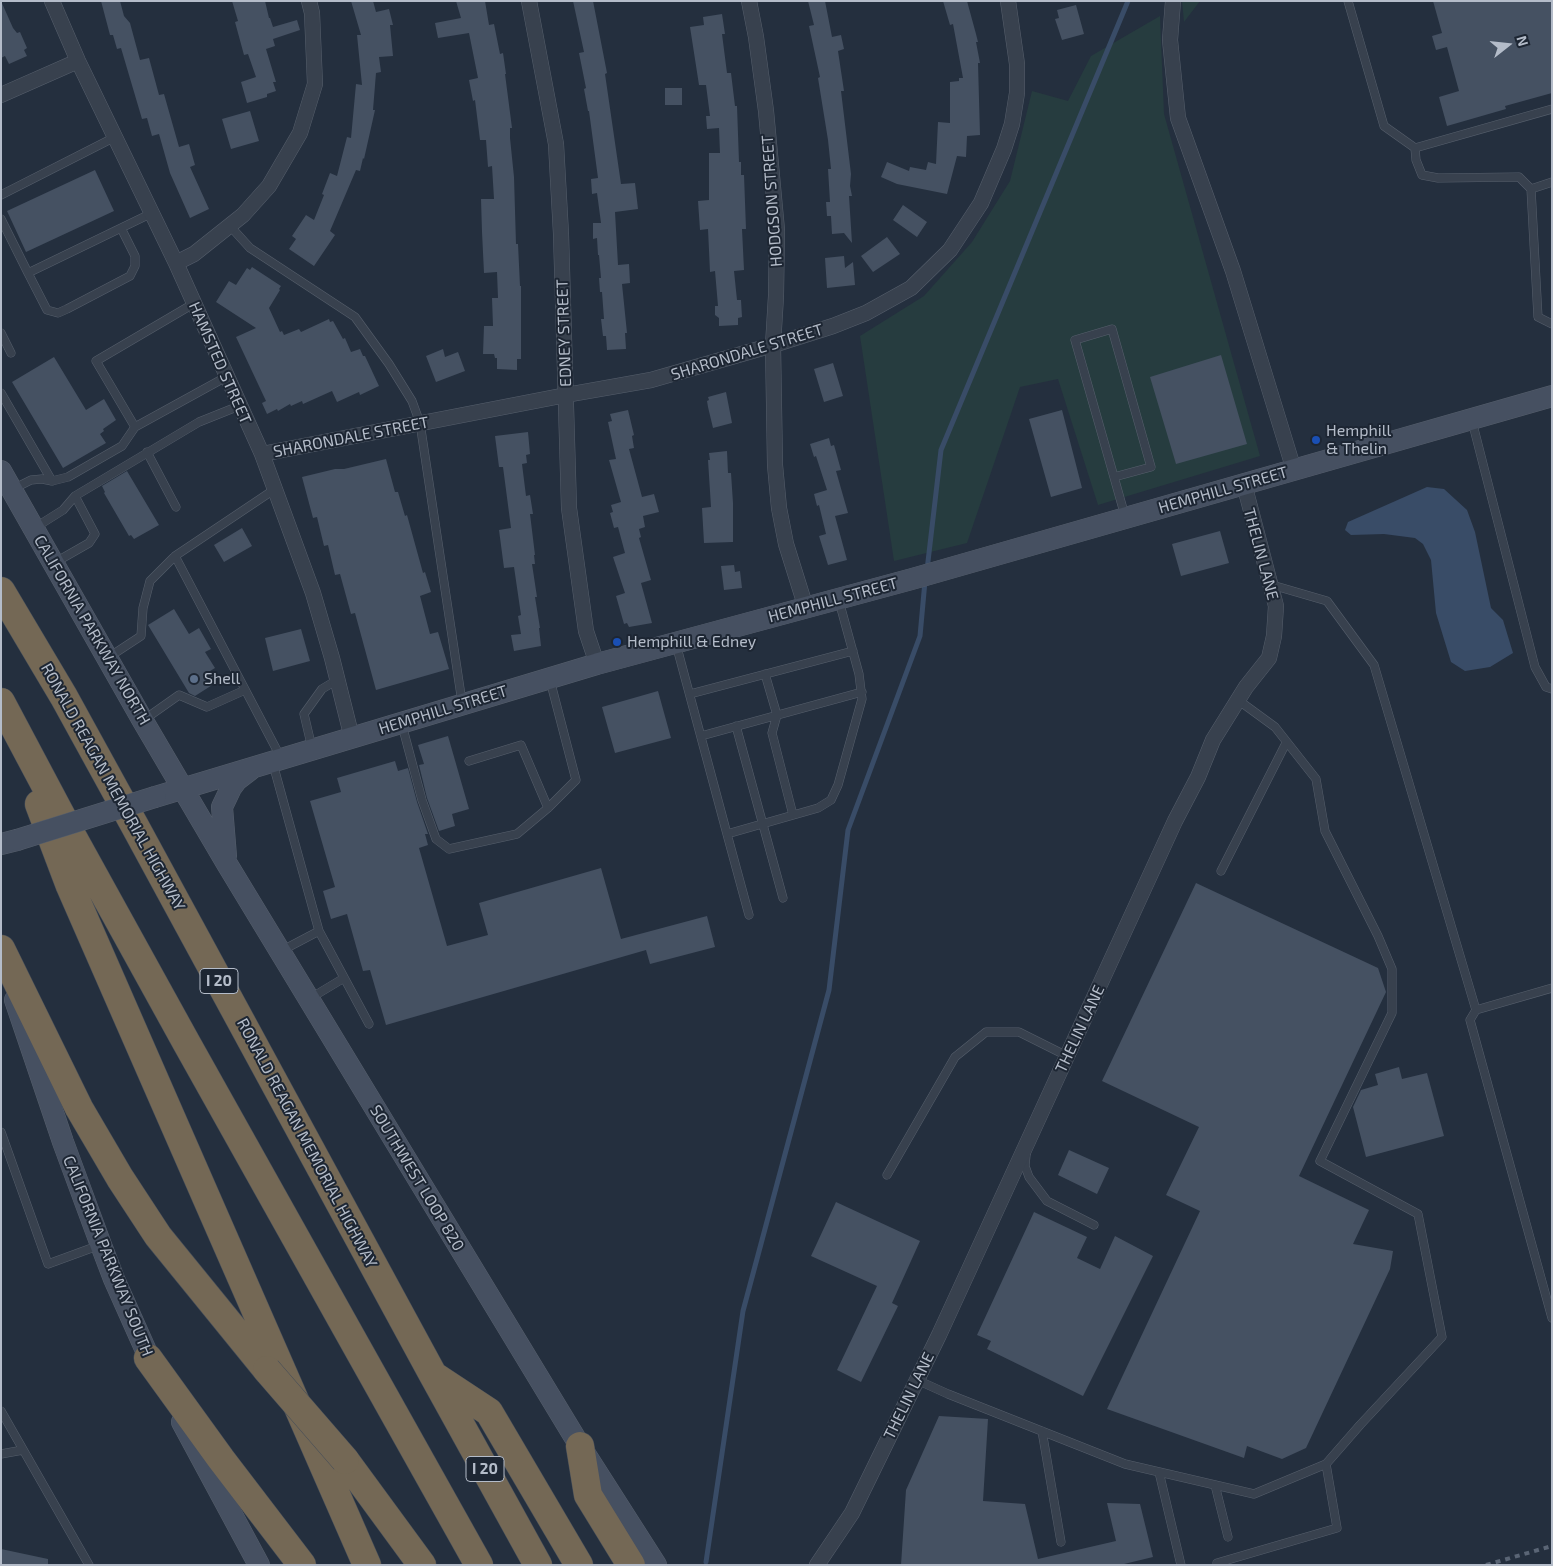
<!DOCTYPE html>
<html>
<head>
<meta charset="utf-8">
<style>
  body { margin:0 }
  #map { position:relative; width:1553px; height:1566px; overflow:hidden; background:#242f3e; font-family:"Exo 2",sans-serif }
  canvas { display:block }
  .frame { position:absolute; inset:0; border:2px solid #b4bcc9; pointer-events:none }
  .north { position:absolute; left:1483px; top:20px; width:50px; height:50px; -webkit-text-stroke:4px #1d2633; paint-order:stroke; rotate:74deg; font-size:14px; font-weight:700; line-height:20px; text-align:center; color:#b4bcc9 }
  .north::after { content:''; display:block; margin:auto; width:18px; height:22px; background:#b4bcc9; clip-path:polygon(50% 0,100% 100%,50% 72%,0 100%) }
</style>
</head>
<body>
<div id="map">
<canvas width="1553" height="1566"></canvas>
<div class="frame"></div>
<div class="north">N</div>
</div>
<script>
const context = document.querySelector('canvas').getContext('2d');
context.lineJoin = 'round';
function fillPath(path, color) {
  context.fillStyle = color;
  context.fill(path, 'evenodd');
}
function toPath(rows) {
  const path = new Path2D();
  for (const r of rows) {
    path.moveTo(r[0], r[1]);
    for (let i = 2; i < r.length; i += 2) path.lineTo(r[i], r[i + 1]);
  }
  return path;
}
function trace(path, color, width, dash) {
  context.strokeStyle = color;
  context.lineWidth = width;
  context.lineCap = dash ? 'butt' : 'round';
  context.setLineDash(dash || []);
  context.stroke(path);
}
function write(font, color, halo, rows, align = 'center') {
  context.font = font + ' "Exo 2",sans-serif';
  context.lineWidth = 4;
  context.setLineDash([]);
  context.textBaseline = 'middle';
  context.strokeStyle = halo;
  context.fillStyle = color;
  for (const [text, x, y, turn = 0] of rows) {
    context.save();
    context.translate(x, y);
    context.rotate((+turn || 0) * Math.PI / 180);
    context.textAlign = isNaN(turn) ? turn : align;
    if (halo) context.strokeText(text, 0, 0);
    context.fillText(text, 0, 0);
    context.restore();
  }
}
fillPath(toPath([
  [1182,1,1200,1,1184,22],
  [1160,16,1164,114,1260,456,1098,505,1058,379,1020,387,967,543,894,561,860,336,924,296,972,242,1010,181,1032,91,1068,101,1091,56]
]), '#263c3f');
fillPath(toPath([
  [1427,487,1444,489,1467,510,1475,532,1491,608,1503,620,1513,653,1490,667,1465,671,1451,662,1436,613,1431,560,1423,544,1415,538,1384,534,1351,535,1345,530,1348,522]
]), '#394c67');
trace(toPath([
  [927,570,941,450,1128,1],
  [706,1562,743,1311,829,990,848,830,920,636,925,581]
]), '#394c67', 5);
fillPath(toPath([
  [1,1,13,28,17,33,20,32,27,48,24,50,27,56,9,64,5,56,1,58],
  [101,1,120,1,124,16,130,23,140,60,149,58,159,95,164,94,179,147,189,144,195,165,190,167,209,209,190,218,170,173,159,134,152,136,147,118,142,119,121,48,117,49,113,35,110,35],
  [232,1,265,1,269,18,270,18,273,27,297,20,300,30,273,39,275,46,266,49,276,82,273,82,276,91,267,94,267,97,247,103,241,82,256,77,248,54,244,55,235,22,238,21],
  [351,1,373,1,376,12,389,9,393,25,390,25,393,56,379,57,381,72,376,73,373,110,375,110,364,159,363,158,360,171,356,170,330,231,335,235,314,266,289,249,296,239,292,236,306,215,314,220,324,195,322,194,330,173,337,176,347,137,351,138,356,84,362,85,357,35,361,35],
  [456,1,485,1,489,25,494,24,500,54,503,53,506,74,505,74,512,128,510,128,510,138,514,177,516,244,518,244,520,286,521,286,521,359,517,359,517,370,497,369,497,358,495,358,494,354,483,354,484,326,493,326,492,298,498,298,497,272,484,273,482,232,481,199,494,199,492,166,488,167,486,140,480,140,475,100,473,101,469,80,478,78,469,33,438,38,435,23,461,18],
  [573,1,593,1,607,73,605,74,621,184,635,183,638,209,615,212,618,265,629,264,630,283,622,284,627,333,625,333,626,349,607,350,606,336,603,336,601,319,604,319,602,292,600,292,599,278,601,278,599,255,598,255,597,238,593,239,593,223,601,223,597,193,592,194,591,179,598,178,589,111,588,111,584,89,586,88,579,53,584,52],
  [808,1,825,1,832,37,841,35,844,49,838,51,844,91,841,91,851,174,850,186,852,196,849,196,852,243,844,233,832,234,831,216,827,216,826,202,830,202,828,169,831,169,828,140,818,78,820,77,809,26,814,25],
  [943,1,967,1,976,34,978,42,976,42,980,63,978,63,980,135,967,136,966,157,957,156,947,194,897,184,881,177,887,162,909,171,910,167,926,170,928,162,936,164,938,122,950,123,950,82,959,81,959,78,963,78,953,24,950,25],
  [1433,1,1552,1,1552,93,1505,106,1506,109,1447,126,1439,97,1459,91,1447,47,1436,50,1432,36,1442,33],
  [1076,5,1084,34,1062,40,1055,19,1059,18,1057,10],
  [722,14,725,34,722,34,727,73,731,73,735,106,737,106,739,162,741,162,741,175,744,175,746,229,742,229,744,270,734,271,737,300,741,300,742,317,738,318,738,325,719,326,719,318,715,315,715,306,718,306,715,271,710,272,708,229,700,230,698,201,709,200,709,153,720,153,719,128,707,129,706,116,710,116,706,85,699,85,690,27,704,25,703,17],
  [665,88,682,88,682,105,665,105],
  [250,111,259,141,231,149,222,119],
  [95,170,114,211,26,252,7,211],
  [903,205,927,222,917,237,893,220],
  [887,237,900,254,873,272,861,256],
  [844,256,845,268,853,262,855,285,827,288,825,258],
  [252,267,281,286,279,289,280,290,269,308,280,332,282,331,284,335,299,329,301,332,329,319,330,322,333,321,343,339,345,338,351,352,360,349,363,356,365,356,379,386,360,395,359,392,337,402,332,391,303,404,302,401,291,406,290,404,278,411,277,409,267,414,262,403,266,401,236,337,256,328,216,302,229,281,236,285,247,268,250,270],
  [443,349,445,357,458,352,465,371,436,382,426,356],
  [1221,355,1247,444,1176,464,1150,377],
  [54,357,86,410,104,399,116,420,103,429,104,431,100,434,106,443,63,468,12,382],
  [833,363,843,396,824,402,814,369],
  [726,392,732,423,713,428,708,407,707,401,709,400,708,397],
  [628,410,634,435,632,436,634,448,629,449,642,497,654,494,659,512,643,516,645,527,639,529,641,537,639,538,651,580,641,583,652,623,629,627,627,623,624,624,616,596,625,593,613,557,625,553,618,527,614,528,610,513,613,512,611,505,621,502,609,460,616,459,608,422,612,421,610,414],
  [1062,410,1082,488,1051,497,1029,419],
  [528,432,530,454,526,455,527,463,522,464,526,496,530,495,533,514,530,514,535,555,534,555,535,564,532,564,537,597,535,597,540,628,539,628,541,646,514,651,511,635,521,634,518,616,521,615,514,567,504,568,499,530,511,528,503,467,499,467,495,436],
  [829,438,831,446,834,445,841,470,836,471,848,513,835,516,847,560,828,565,819,536,826,534,819,505,817,506,814,494,827,490,816,456,814,457,810,444],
  [727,451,728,473,731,473,733,503,733,542,704,543,702,508,711,507,708,460,710,460,709,453],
  [386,459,395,492,398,492,405,516,407,515,423,573,425,572,431,592,420,596,430,634,438,632,449,669,376,690,355,613,351,614,340,574,335,575,328,545,324,546,317,517,313,518,302,477,335,469,344,469],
  [127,471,159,525,134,539,131,535,129,536,104,493,105,492,102,486],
  [242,528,252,546,224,562,214,545],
  [1220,531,1229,563,1181,576,1172,544],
  [734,565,735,572,740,571,742,588,724,590,721,566],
  [174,609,189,634,199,628,211,649,205,652,215,668,210,671,217,682,195,696,189,693,148,625],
  [301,629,310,661,273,671,265,638],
  [658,691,671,738,615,753,602,707],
  [448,736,469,809,452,814,455,826,439,831,427,798,419,765,424,764,418,745],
  [395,761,398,771,408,768,417,802,428,834,425,834,428,845,419,848,447,946,488,935,479,903,601,868,621,939,707,916,715,947,650,964,646,950,386,1025,370,970,363,971,347,914,331,919,323,891,335,887,310,801,341,792,337,778],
  [1196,883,1378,968,1386,992,1299,1176,1369,1210,1353,1244,1393,1251,1390,1269,1306,1448,1282,1459,1247,1446,1244,1458,1107,1409,1200,1211,1166,1195,1199,1127,1102,1081],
  [1399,1067,1402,1079,1427,1073,1444,1136,1366,1157,1353,1107,1361,1090,1378,1085,1375,1074],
  [1069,1150,1109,1168,1097,1194,1058,1175],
  [836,1202,920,1241,892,1303,898,1306,861,1382,837,1370,877,1286,811,1256],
  [1034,1212,1087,1237,1077,1258,1100,1269,1115,1236,1153,1256,1083,1396,987,1349,991,1341,977,1335],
  [939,1416,988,1419,983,1501,1025,1504,1038,1559,1116,1541,1107,1503,1140,1504,1153,1557,1120,1565,901,1565,906,1490],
  [1,1549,48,1559,48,1565,1,1565]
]), '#455162');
const lane = toPath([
  [1348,1,1384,126,1415,148,1552,109],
  [1415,148,1416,160,1422,175,1438,178,1519,177,1531,189,1538,317,1552,324],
  [1531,189,1552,182],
  [1,195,115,137],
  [1,219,28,273,152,213],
  [230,226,250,248,355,317,389,364,412,401,420,423,462,702],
  [28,273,47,310,58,313,67,309,130,276,135,266,135,256,121,228],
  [193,304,96,361,135,427,226,377],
  [1,333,11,353],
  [1,393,52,481],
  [1472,421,1535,667,1546,687,1552,689],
  [147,452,176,507],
  [1114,477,1075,340,1112,329,1151,467,1114,477,1125,516],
  [13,489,31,480,42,479,52,481,68,477,122,446,135,427],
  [75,496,199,422,239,406],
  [36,527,63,510,75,496,95,534,89,543,54,563],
  [175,556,281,758],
  [1272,585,1327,601,1374,665,1476,1010,1552,988],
  [676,644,727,834,818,808,831,800,838,785,862,699,859,674,839,601],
  [109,657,141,636,143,608,150,581,175,556,275,489],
  [765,674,777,715,772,733,793,815],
  [690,694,853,651],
  [145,719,179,695,207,707,245,690],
  [402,725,422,800,436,839,449,849,517,834,548,808,576,780,550,680],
  [736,726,783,898],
  [701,736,862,692],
  [312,748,304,714,322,689,337,680],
  [469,761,521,745,548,808],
  [273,764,319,931,369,1024],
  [727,834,749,915],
  [1221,871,1286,743],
  [281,951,319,931],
  [309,999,344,978],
  [1476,1010,1470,1020,1552,1318],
  [1,1132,48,1264,100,1245],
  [1026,1155,1025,1166,1029,1177,1047,1201,1094,1225],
  [887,1175,955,1057,986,1032,1019,1032,1067,1056],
  [917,1380,948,1394,1125,1464,1254,1494,1326,1464,1360,1425,1442,1337,1418,1214,1320,1161,1392,1013,1392,969,1378,936,1325,831,1316,779,1275,727,1238,700],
  [1,1411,89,1565],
  [1042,1431,1061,1542],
  [1,1454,23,1450],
  [1159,1472,1181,1565],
  [1215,1485,1228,1537],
  [1217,1563,1337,1528,1326,1464]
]);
const street = toPath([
  [52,1,78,61,176,263,262,454,313,593,332,658,352,738],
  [529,1,556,144,561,234,569,508,586,631,597,664],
  [749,1,756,37,766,111,777,230,776,296,773,345,775,465,779,508,786,544,806,608],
  [1173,1,1170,40,1178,118,1233,271,1294,470],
  [1,95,78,61],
  [176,263,194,254,243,215,269,186,300,133,315,84,312,13,309,1],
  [262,454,566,395,651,380,773,345,833,326,866,313,911,288,950,250,981,203,1004,149,1012,124,1017,93,1017,64,1008,1],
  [817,1565,852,1513,939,1335,1175,821,1198,777,1213,740,1246,687,1269,658,1274,636,1276,606,1244,484]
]);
const secondary = toPath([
  [1,471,143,721,227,864,580,1446,656,1565],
  [155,797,597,664,912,579,1552,396],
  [1,844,17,840],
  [226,856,222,807,231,788,237,780,250,770],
  [15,1000,63,1142,101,1245,114,1279,155,1371],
  [182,1422,259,1565]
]);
const highway = toPath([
  [1,591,64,697,136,828,432,1373,538,1565],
  [1,702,70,832,186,1042,479,1565],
  [39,804,70,886,367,1565],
  [1,949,79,1108,120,1178,158,1236,267,1370],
  [148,1358,221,1459,302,1565],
  [436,1377,489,1412,579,1565],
  [580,1446,588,1495,631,1565],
  [345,1460,422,1565]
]);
trace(lane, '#565f6c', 9);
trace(street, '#565f6c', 16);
trace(secondary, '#565f6c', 22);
trace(highway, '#434c59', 29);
trace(lane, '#38414e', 8);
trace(street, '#38414e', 15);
trace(secondary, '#465061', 21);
trace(highway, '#746855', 28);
trace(toPath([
  [1486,1565,1552,1546]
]), '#5a6575', 4, [5, 5]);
const secondaryBridge = toPath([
  [17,840,155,797]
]);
const highwayBridge = toPath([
  [267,1370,345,1460]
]);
trace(secondaryBridge, '#565f6c', 22, []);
trace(highwayBridge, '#434c59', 29, []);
trace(secondaryBridge, '#465061', 21);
trace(highwayBridge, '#746855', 28);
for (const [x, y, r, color] of [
  [1316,440,5,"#1a4fb4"],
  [617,642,5,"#1a4fb4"],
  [194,679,5,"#5c6f8a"]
]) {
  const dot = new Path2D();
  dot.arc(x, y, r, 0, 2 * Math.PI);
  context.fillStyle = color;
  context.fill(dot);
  trace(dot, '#1d2633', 2);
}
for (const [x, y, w] of [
  [219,981,38],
  [485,1469,38]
]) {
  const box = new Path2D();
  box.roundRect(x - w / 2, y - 12.5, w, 25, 4);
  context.fillStyle = '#1d2633';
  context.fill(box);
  trace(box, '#b4bcc9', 1);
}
write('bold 15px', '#b4bcc9', null, [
  ["I 20",219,981],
  ["I 20",485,1469]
]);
write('16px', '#b4bcc9', '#1d2633', [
  ["HODGSON STREET",772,201,-94],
  ["EDNEY STREET",564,333,-92],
  ["SHARONDALE STREET",747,352,-17],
  ["HAMSTED STREET",220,363,66],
  ["SHARONDALE STREET",351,437,-11],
  ["HEMPHILL STREET",1223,490,-16],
  ["THELIN LANE",1261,554,75],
  ["HEMPHILL STREET",833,600,-15],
  ["CALIFORNIA PARKWAY NORTH",92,630,60],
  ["HEMPHILL STREET",443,710,-17],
  ["RONALD REAGAN MEMORIAL HIGHWAY",113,787,61],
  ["THELIN LANE",1080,1029,-65],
  ["RONALD REAGAN MEMORIAL HIGHWAY",307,1143,62],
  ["SOUTHWEST LOOP 820",417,1178,59],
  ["CALIFORNIA PARKWAY SOUTH",108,1256,68],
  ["THELIN LANE",909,1396,-64]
]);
write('16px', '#b4bcc9', '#1d2633', [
  ["Hemphill",1326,431],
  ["& Thelin",1326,449],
  ["Hemphill & Edney",627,642],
  ["Shell",204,679]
], 'left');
</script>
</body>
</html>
